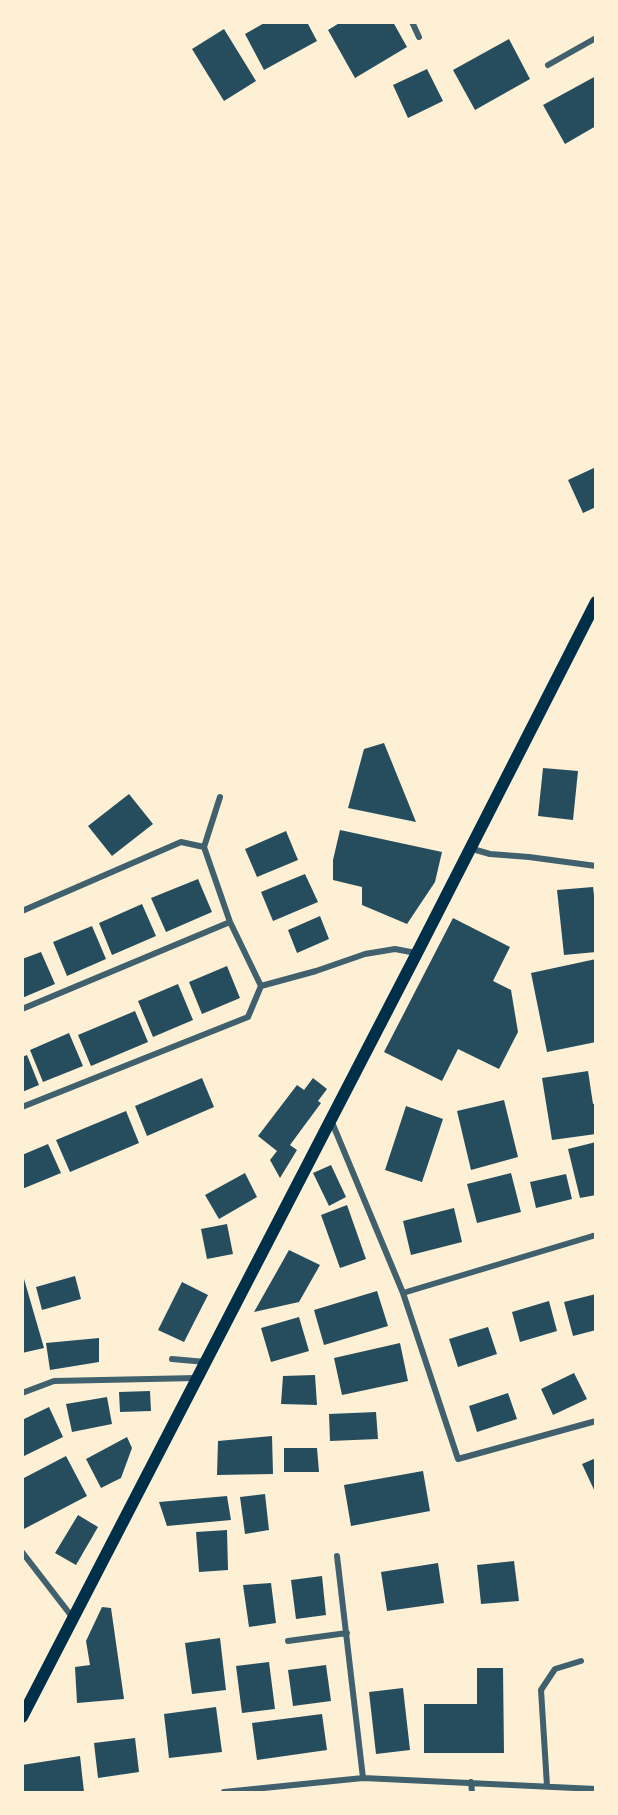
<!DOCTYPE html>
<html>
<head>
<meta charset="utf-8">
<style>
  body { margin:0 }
  #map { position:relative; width:618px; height:1815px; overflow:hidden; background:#fdf0d5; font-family:"Golos Text",sans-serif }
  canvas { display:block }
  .frame { position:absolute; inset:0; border:24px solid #fdf0d5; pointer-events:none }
</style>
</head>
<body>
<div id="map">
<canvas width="618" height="1815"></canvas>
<div class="frame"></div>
</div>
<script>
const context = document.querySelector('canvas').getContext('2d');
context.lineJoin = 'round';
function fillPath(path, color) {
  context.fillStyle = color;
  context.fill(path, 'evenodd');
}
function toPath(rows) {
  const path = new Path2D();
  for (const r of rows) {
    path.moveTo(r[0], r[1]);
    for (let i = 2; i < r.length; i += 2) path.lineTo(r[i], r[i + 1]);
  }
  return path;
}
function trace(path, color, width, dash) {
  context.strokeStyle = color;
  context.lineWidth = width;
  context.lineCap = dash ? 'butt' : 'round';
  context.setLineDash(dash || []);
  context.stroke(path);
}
fillPath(toPath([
  [266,22,307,22,317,41,264,70,245,34],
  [341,22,393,22,407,47,355,78,328,30],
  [224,29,256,81,224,101,192,49],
  [509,39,530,79,475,110,453,70],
  [427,69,443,101,408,118,393,85],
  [596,76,596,126,565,144,543,105],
  [596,467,596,507,583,513,568,480],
  [384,743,416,822,348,808,364,749],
  [543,768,578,771,573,820,538,816],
  [129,794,153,824,112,856,88,826],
  [340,830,442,852,435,882,407,924,362,905,362,887,333,880,333,860],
  [286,831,298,860,257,877,245,849],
  [305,874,318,902,273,921,261,892],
  [198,879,212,912,166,932,151,898],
  [593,887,596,911,596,952,564,955,557,890],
  [142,904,156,936,112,955,99,923],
  [320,916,329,939,297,953,288,930],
  [453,918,510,947,493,981,511,990,518,1032,499,1069,458,1049,442,1081,384,1052],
  [92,926,106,959,67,976,53,942],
  [41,952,55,984,22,998,22,959],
  [596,959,596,1042,547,1052,531,973],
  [227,966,240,998,202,1014,189,982],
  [178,984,193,1020,153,1037,138,1001],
  [135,1011,148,1042,91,1066,78,1035],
  [69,1033,83,1066,43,1082,30,1050],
  [27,1055,39,1085,22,1092,22,1057],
  [588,1071,593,1104,596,1103,596,1134,552,1140,542,1078],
  [202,1078,214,1107,147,1136,135,1106],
  [313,1078,327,1089,318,1101,321,1103,290,1145,297,1150,280,1178,270,1160,277,1151,258,1136,297,1085,304,1090],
  [504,1100,518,1157,471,1170,457,1111],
  [406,1106,443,1119,422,1182,385,1170],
  [126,1111,139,1143,70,1172,56,1140],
  [596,1142,596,1195,580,1198,568,1149],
  [48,1144,61,1173,22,1189,22,1155],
  [331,1165,346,1197,329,1206,313,1173],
  [245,1173,257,1197,219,1219,205,1195],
  [511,1173,521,1212,477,1223,467,1184],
  [566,1174,572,1199,536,1208,530,1182],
  [347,1205,366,1259,340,1268,321,1215],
  [454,1208,462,1242,411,1255,403,1221],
  [227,1224,233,1254,207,1259,201,1229],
  [289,1250,320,1265,299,1302,254,1312],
  [22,1272,44,1348,22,1353],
  [75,1276,81,1299,42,1310,36,1287],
  [182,1282,208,1295,184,1342,158,1330],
  [377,1291,388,1326,324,1345,314,1310],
  [596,1294,596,1330,573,1336,564,1302],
  [549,1301,557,1331,520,1342,512,1312],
  [299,1317,309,1351,271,1362,261,1328],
  [488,1327,497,1354,458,1367,449,1339],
  [99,1338,99,1362,50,1370,46,1343],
  [400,1343,408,1381,342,1395,334,1358],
  [574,1373,587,1399,553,1415,541,1389],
  [315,1375,317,1405,281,1404,283,1376],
  [150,1391,151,1411,120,1412,119,1392],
  [508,1393,517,1419,477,1432,469,1406],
  [107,1397,112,1424,72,1432,66,1404],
  [49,1407,63,1437,22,1457,22,1420],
  [376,1412,378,1439,330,1441,329,1414],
  [272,1436,273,1474,217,1475,218,1441],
  [127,1437,132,1448,121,1478,101,1488,86,1459],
  [284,1448,317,1448,319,1472,284,1472],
  [66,1456,87,1496,22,1530,22,1479],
  [596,1458,596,1494,582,1464],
  [423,1471,430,1511,351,1526,344,1485],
  [265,1494,269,1530,245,1534,240,1497],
  [227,1496,231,1520,167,1526,159,1502],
  [78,1515,98,1527,76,1565,55,1553],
  [227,1530,228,1570,199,1572,196,1532],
  [514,1561,519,1601,481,1604,477,1565],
  [438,1563,444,1603,387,1611,381,1572],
  [322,1576,326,1615,296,1619,291,1580],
  [271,1583,276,1623,249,1627,243,1585],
  [102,1607,111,1608,124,1699,77,1703,75,1667,90,1665,86,1641],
  [220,1638,226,1690,192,1694,185,1643],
  [269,1662,275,1709,242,1713,236,1666],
  [326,1665,331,1701,293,1706,288,1670],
  [477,1668,503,1668,504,1753,424,1753,424,1704,477,1704],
  [403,1688,410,1750,376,1754,369,1692],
  [216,1707,222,1752,169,1758,164,1714],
  [322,1714,327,1750,257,1760,252,1723],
  [135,1738,139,1772,98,1778,94,1743],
  [80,1756,84,1792,22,1792,22,1765]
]), '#264d5e');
trace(toPath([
  [412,22,419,37],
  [548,65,596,38],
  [204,847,220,797],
  [469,848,490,854,529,857,596,866],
  [22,911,181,842,204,847,230,922,261,986],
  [22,1009,230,922],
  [22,1107,248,1017,261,986,316,971,365,954,395,949,416,953],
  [331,1120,403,1293,458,1459,596,1421],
  [403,1293,596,1235],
  [172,1359,206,1362],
  [22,1393,54,1381,197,1378],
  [22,1552,73,1618],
  [337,1556,363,1778],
  [288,1641,347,1633],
  [471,1782,472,1792],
  [547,1786,541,1690,555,1669,581,1661],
  [224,1792,363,1778,596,1789]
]), '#3f606c', 6);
trace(toPath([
  [22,1717,417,953,596,602]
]), '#003049', 12);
</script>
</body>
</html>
